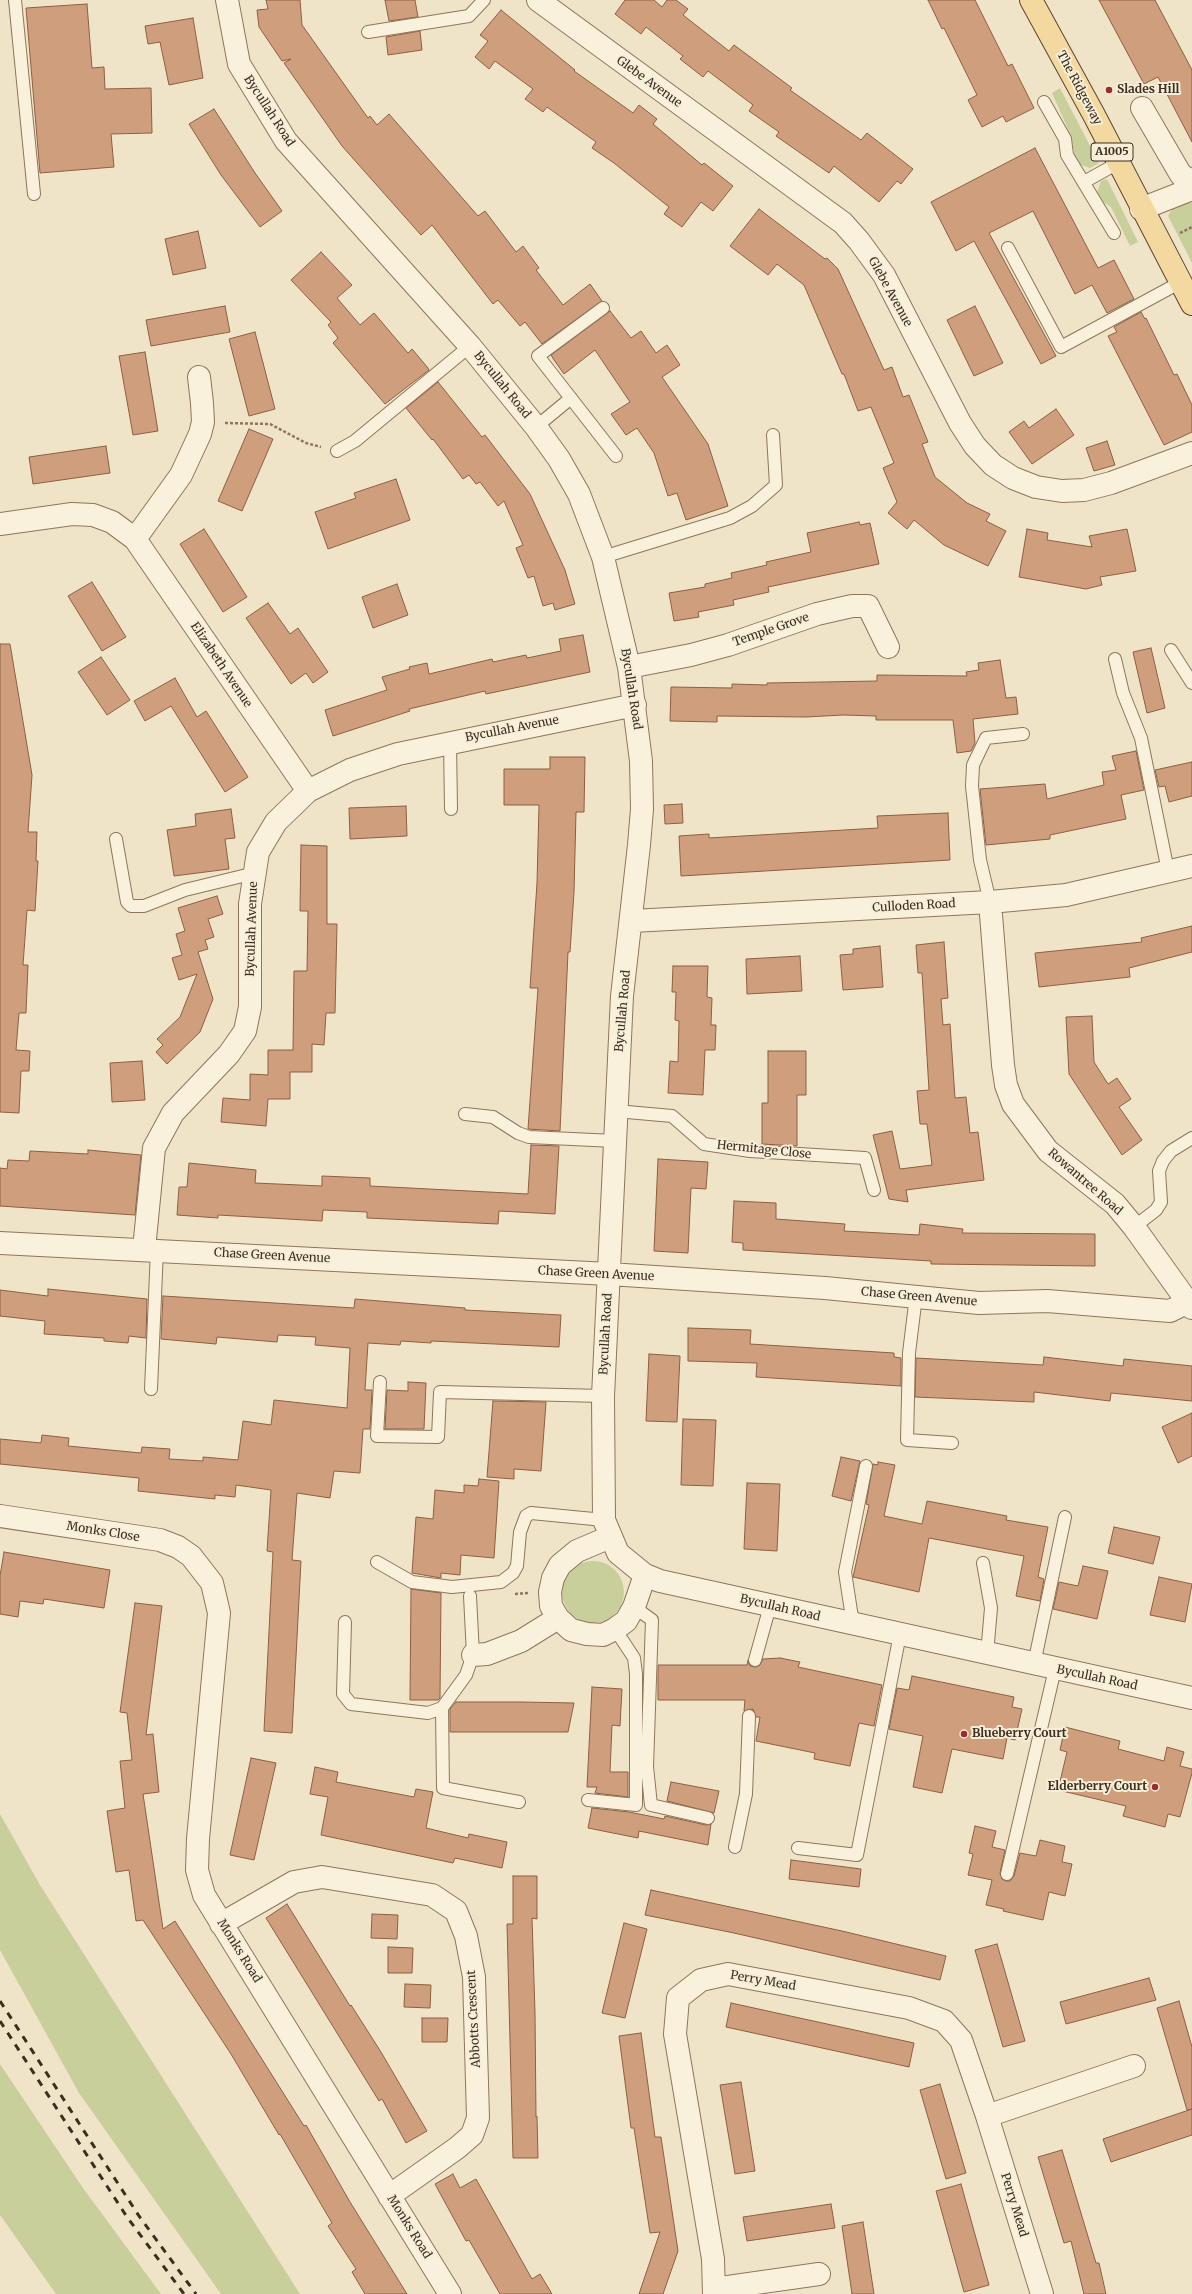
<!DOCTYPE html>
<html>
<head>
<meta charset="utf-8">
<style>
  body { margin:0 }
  canvas { display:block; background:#f0e4c8 }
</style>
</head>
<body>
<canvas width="1192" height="2294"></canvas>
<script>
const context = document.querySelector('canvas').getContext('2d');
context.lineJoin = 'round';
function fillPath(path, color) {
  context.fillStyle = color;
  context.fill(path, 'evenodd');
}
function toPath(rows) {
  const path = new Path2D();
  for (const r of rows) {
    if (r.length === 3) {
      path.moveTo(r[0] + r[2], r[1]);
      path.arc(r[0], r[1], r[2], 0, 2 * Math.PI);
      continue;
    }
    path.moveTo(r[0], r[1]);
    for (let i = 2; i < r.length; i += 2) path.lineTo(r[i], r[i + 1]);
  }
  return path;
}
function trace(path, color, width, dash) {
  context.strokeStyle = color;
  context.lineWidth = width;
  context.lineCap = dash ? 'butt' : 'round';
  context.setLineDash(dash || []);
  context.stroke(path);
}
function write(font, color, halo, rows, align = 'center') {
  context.font = font + ' Merriweather,serif';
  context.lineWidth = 4;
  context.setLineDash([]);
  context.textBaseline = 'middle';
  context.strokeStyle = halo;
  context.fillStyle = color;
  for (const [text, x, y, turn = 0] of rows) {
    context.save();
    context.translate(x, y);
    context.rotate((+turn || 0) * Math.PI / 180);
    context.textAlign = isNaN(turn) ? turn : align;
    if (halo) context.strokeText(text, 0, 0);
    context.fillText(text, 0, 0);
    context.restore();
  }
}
fillPath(toPath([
  [1060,88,1099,163,1090,168,1078,164,1075,158,1071,136,1052,93],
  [1107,179,1138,242,1130,246,1111,207,1101,201,1096,195,1101,181],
  [1182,203,1192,203,1192,263,1168,216,1173,207],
  [593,1592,31],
  [0,1814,40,1885,300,2294,221,2294,79,2093,0,1950],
  [0,2064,83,2188,161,2294,56,2294,0,2215]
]), '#c9cf9b');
const building = toPath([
  [266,0,300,0,302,25,368,118,370,116,377,125,389,114,478,216,485,211,516,252,523,246,539,268,536,270,563,305,590,284,602,301,542,344,525,322,520,326,498,300,493,304,432,225,421,235,342,146,284,63,291,59,282,61,259,27,257,10,268,9,266,0],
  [385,0,415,0,418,17,389,21,385,0],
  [625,0,654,0,662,7,667,0,676,0,688,9,683,15,729,51,734,45,792,88,790,90,861,140,867,133,913,169,901,184,897,181,879,202,834,166,829,173,776,136,779,132,749,111,753,105,708,71,703,77,680,59,683,56,646,27,641,34,615,14,625,0],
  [928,0,975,0,1008,66,1012,64,1034,108,1006,122,1003,116,982,127,968,100,977,95,944,28,942,29,928,0],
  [1099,0,1155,0,1192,70,1192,142,1158,77,1144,84,1099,0],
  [87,4,92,68,104,67,105,89,151,88,152,133,111,134,114,167,40,173,26,8,87,4],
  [501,10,575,70,574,71,633,113,639,105,657,119,653,124,702,165,704,163,733,186,713,211,701,202,682,227,664,214,669,207,614,163,592,148,596,142,547,107,543,112,525,99,533,89,495,61,489,69,475,57,488,41,480,35,501,10],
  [193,18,203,78,169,85,160,42,148,44,145,26,193,18],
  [420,31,422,50,388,55,386,37,420,31],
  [214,109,255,173,282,211,260,227,221,175,189,124,214,109],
  [1035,148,1098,268,1114,260,1134,299,1107,313,1092,285,1075,294,1033,211,989,233,1056,356,1041,364,974,241,956,251,931,202,1035,148],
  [759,209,825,259,827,258,838,269,884,370,892,367,903,397,909,395,928,442,922,444,935,477,967,503,990,514,986,521,1006,531,988,566,944,545,914,520,907,529,888,513,897,502,883,468,894,463,871,407,858,411,844,374,842,374,804,285,777,264,768,275,730,246,759,209],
  [198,231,206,268,173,275,165,239,198,231],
  [321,252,352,285,337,298,360,325,374,313,408,353,412,349,428,368,429,370,385,404,333,343,338,338,328,325,331,322,291,280,321,252],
  [225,306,230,332,151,346,146,320,225,306],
  [975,306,1003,363,974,376,947,320,975,306],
  [610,311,631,338,641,331,656,353,667,345,680,365,662,377,708,444,728,506,686,520,677,493,668,496,654,453,637,428,626,435,611,414,630,402,595,350,564,374,554,360,551,355,610,311],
  [1141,312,1145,319,1146,318,1174,375,1177,374,1192,405,1192,432,1164,445,1108,336,1117,332,1114,327,1141,312],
  [255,332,275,409,249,416,229,339,255,332],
  [145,352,158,431,133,435,119,356,145,352],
  [438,382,482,437,485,435,530,494,565,570,575,604,555,610,553,603,543,606,534,576,528,578,516,548,523,545,504,501,498,506,480,482,476,484,469,475,463,479,433,439,432,440,406,408,438,382],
  [1056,409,1074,435,1032,464,1009,432,1024,421,1029,428,1056,409],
  [249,429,273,439,242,511,218,501,249,429],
  [1107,441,1115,465,1094,471,1086,448,1107,441],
  [106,446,110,473,33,484,29,457,106,446],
  [396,479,410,520,328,549,315,512,356,498,354,493,396,479],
  [859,522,860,525,870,523,879,564,768,587,769,592,733,600,734,605,698,612,699,617,674,621,669,593,705,587,705,584,732,578,731,573,767,565,766,562,811,552,807,533,859,522],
  [204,529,247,597,223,612,180,544,204,529],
  [1027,529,1048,533,1047,540,1092,547,1089,536,1127,529,1136,571,1100,577,1102,585,1086,589,1019,577,1027,529],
  [92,582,126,637,102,651,68,596,92,582],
  [397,584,408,615,373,628,362,597,397,584],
  [268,603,290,634,298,628,328,672,313,683,306,673,291,684,246,618,268,603],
  [583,635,590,672,486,694,485,691,409,709,410,711,333,736,325,710,387,690,382,677,410,669,409,667,427,663,429,674,492,659,493,662,526,655,527,658,561,651,559,639,583,635],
  [0,644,10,644,32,775,28,832,37,832,36,861,38,861,35,911,27,910,23,965,28,965,26,1013,19,1013,16,1050,30,1051,29,1071,21,1071,19,1113,0,1112,0,644],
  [1151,648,1165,708,1147,713,1133,652,1151,648],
  [101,657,130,700,107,715,78,672,101,657],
  [1000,660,1006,698,1016,697,1018,714,973,719,975,743,971,751,957,753,953,720,876,720,876,716,843,715,806,717,717,716,717,722,670,721,671,687,732,688,732,684,767,685,767,683,877,681,877,675,967,676,966,672,979,670,978,663,1000,660],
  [175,678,197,717,206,711,248,777,225,792,171,706,145,721,134,701,175,678],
  [1136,751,1144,790,1121,795,1126,819,1050,835,1050,839,986,845,980,789,1045,784,1047,799,1104,785,1102,772,1116,770,1112,756,1136,751],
  [550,757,585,757,584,812,576,812,574,892,570,952,568,952,560,1131,528,1129,538,988,530,988,537,883,539,805,504,805,504,769,550,769,550,757],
  [1192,762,1192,796,1169,802,1165,786,1159,787,1155,770,1192,762],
  [682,804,683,823,665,824,664,805,682,804],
  [406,806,407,836,350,839,349,808,406,806],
  [231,809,235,838,225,839,229,869,174,876,167,830,196,826,195,814,231,809],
  [948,813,950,860,681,876,679,836,709,834,709,838,878,828,877,816,948,813],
  [301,845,327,846,327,924,337,924,335,1013,326,1013,324,1045,312,1044,312,1072,290,1072,290,1099,268,1099,266,1126,221,1122,223,1098,250,1100,250,1074,268,1075,268,1050,293,1050,294,971,307,971,308,911,300,911,301,845],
  [217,896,223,914,208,919,214,937,205,940,208,949,198,952,213,999,200,1032,167,1064,156,1052,163,1045,157,1039,180,1017,197,974,179,980,172,958,182,955,176,934,185,931,178,908,217,896],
  [1192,926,1192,952,1129,968,1130,977,1039,987,1035,953,1142,942,1141,938,1192,926],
  [944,942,948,998,941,999,943,1025,950,1024,955,1098,966,1097,970,1133,978,1132,984,1180,906,1190,908,1202,889,1199,873,1135,892,1131,900,1169,932,1165,927,1124,920,1124,917,1091,929,1090,922,973,918,973,916,945,944,942],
  [880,946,883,987,843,990,840,955,853,954,853,949,880,946],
  [800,956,802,991,747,994,746,959,800,956],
  [673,966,708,966,707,997,712,998,711,1025,716,1025,715,1050,705,1050,703,1095,668,1093,670,1061,678,1062,679,1021,675,1020,676,992,672,992,673,966],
  [1092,1016,1094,1062,1108,1084,1117,1078,1131,1099,1119,1107,1142,1140,1122,1155,1069,1074,1066,1017,1092,1016],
  [768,1051,806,1051,806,1095,797,1095,797,1146,762,1144,762,1103,768,1103,768,1051],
  [142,1061,145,1100,112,1102,110,1063,142,1061],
  [531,1145,559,1146,555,1214,499,1211,498,1224,367,1218,367,1212,323,1210,322,1221,218,1215,218,1218,177,1215,179,1187,187,1187,189,1163,256,1170,255,1183,322,1186,322,1176,370,1178,370,1186,528,1194,531,1145],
  [88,1150,141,1155,135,1215,0,1206,0,1168,7,1169,8,1160,29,1161,30,1151,88,1154,88,1150],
  [658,1159,708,1162,706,1189,691,1188,688,1253,654,1251,658,1159],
  [734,1201,776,1203,776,1219,845,1224,844,1231,919,1235,920,1224,963,1229,962,1233,1095,1234,1095,1266,931,1264,931,1261,743,1250,743,1243,732,1242,734,1201],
  [48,1289,147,1299,146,1338,129,1336,128,1343,104,1341,104,1338,44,1334,45,1321,0,1316,0,1290,48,1296,48,1289],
  [163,1296,354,1308,355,1299,465,1308,465,1310,561,1315,559,1347,431,1341,431,1343,401,1341,400,1345,368,1343,365,1390,372,1390,370,1429,363,1429,360,1473,334,1471,330,1498,297,1493,292,1560,301,1561,292,1733,264,1731,273,1552,267,1551,271,1490,236,1485,235,1497,215,1495,215,1499,138,1491,139,1478,0,1464,0,1439,41,1443,42,1435,69,1438,68,1446,141,1453,142,1447,170,1449,169,1459,203,1461,203,1457,238,1460,243,1421,271,1425,274,1400,347,1408,350,1348,315,1345,316,1337,278,1335,277,1342,217,1337,216,1344,161,1339,163,1296],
  [688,1328,751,1330,750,1344,894,1353,894,1357,901,1358,901,1386,756,1377,757,1363,688,1361,688,1328],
  [649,1354,680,1356,677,1422,646,1421,649,1354],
  [1044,1357,1123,1366,1124,1359,1192,1366,1192,1401,1111,1393,1110,1401,1034,1392,1034,1402,915,1397,916,1358,1043,1365,1044,1357],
  [408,1382,426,1383,424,1429,385,1429,387,1390,408,1391,408,1382],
  [493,1401,546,1402,541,1471,514,1469,514,1479,487,1477,493,1401],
  [1192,1413,1192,1456,1178,1463,1162,1427,1192,1413],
  [683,1419,716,1420,713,1486,681,1485,683,1419],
  [841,1457,860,1461,851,1501,832,1496,841,1457],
  [878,1462,895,1465,884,1516,922,1524,927,1501,1007,1516,1006,1520,1048,1527,1038,1577,1044,1579,1040,1601,1016,1596,1024,1556,929,1538,919,1592,853,1577,869,1505,866,1504,873,1464,878,1465,878,1462],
  [479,1479,499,1481,494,1558,461,1555,460,1575,441,1573,441,1578,412,1573,416,1517,433,1519,435,1490,464,1493,464,1485,478,1486,479,1479],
  [747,1483,780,1484,777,1551,744,1549,747,1483],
  [1114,1527,1160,1537,1153,1564,1108,1553,1114,1527],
  [4,1552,110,1570,104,1608,44,1599,43,1604,20,1601,18,1617,0,1614,0,1576,4,1552],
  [1083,1566,1108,1571,1097,1619,1053,1609,1059,1582,1078,1586,1083,1566],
  [1159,1577,1192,1584,1185,1622,1150,1615,1159,1577],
  [411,1589,441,1593,440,1698,438,1700,410,1700,411,1589],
  [135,1603,162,1606,146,1735,153,1734,159,1792,143,1794,163,1929,175,1921,304,2126,306,2125,350,2202,407,2294,365,2294,352,2272,356,2269,328,2226,332,2223,280,2134,279,2135,231,2054,143,1920,136,1921,129,1870,116,1872,107,1811,125,1808,120,1761,132,1760,127,1713,120,1712,135,1603],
  [780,1658,800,1662,798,1667,882,1685,874,1726,859,1723,850,1766,814,1759,815,1753,756,1741,760,1717,756,1717,753,1709,744,1711,745,1700,658,1700,658,1665,747,1665,748,1660,750,1666,756,1667,760,1665,763,1659,780,1658],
  [912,1676,1014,1697,1012,1707,1022,1709,1015,1740,1007,1738,1003,1759,952,1749,942,1793,913,1787,923,1736,889,1729,897,1688,909,1690,912,1676],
  [592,1687,622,1689,620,1726,612,1725,610,1772,628,1772,628,1797,595,1793,597,1787,587,1787,592,1687],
  [456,1702,522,1702,574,1703,568,1732,450,1732,450,1709,456,1702],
  [1065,1727,1120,1741,1118,1749,1164,1761,1167,1747,1184,1752,1180,1766,1192,1769,1192,1773,1180,1817,1168,1814,1165,1827,1123,1816,1126,1806,1058,1790,1067,1752,1060,1750,1065,1727],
  [251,1758,276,1763,254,1860,230,1855,251,1758],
  [315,1767,338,1772,336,1782,414,1797,416,1789,433,1792,426,1828,468,1838,469,1834,507,1842,502,1868,455,1858,453,1863,321,1835,328,1797,310,1794,315,1767],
  [671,1782,719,1791,714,1813,667,1801,671,1782],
  [592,1808,629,1812,664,1819,665,1816,706,1825,711,1824,708,1845,639,1831,638,1838,588,1828,592,1808],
  [975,1826,996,1831,992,1847,1005,1850,1000,1873,1002,1879,1006,1881,1010,1881,1014,1876,1020,1853,1036,1856,1040,1840,1065,1846,1062,1862,1072,1864,1065,1896,1049,1892,1043,1920,1003,1911,1004,1909,986,1905,992,1880,968,1875,973,1854,969,1853,975,1826],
  [791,1860,861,1869,859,1887,789,1879,791,1860],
  [513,1876,537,1876,537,1919,532,1918,535,2013,536,2117,537,2116,538,2158,513,2158,507,1924,513,1924,513,1876],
  [651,1890,842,1931,946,1956,940,1980,734,1933,645,1915,651,1890],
  [287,1904,350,2006,351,2005,381,2052,427,2131,406,2143,382,2099,379,2101,266,1918,287,1904],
  [372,1914,398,1915,397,1939,371,1938,372,1914],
  [624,1923,647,1929,625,2018,602,2013,624,1923],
  [997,1944,1025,2041,1003,2047,975,1950,997,1944],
  [388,1947,413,1948,412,1973,388,1973,388,1947],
  [1149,1978,1156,2000,1066,2024,1060,2002,1149,1978],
  [405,1984,431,1985,430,2008,404,2007,405,1984],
  [1179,2001,1192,2047,1192,2109,1187,2110,1157,2008,1179,2001],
  [731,2003,914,2043,909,2067,726,2027,731,2003],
  [422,2018,448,2018,447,2042,422,2042,422,2018],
  [641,2033,655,2137,661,2137,678,2251,663,2294,639,2294,660,2232,650,2233,634,2128,631,2128,619,2036,641,2033],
  [741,2082,755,2171,735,2174,720,2085,741,2082],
  [940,2084,966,2173,946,2179,920,2090,940,2084],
  [1192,2109,1192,2135,1111,2162,1103,2139,1192,2109],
  [1062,2150,1096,2263,1099,2263,1106,2294,1084,2294,1071,2241,1064,2243,1038,2157,1062,2150],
  [453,2174,460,2188,476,2179,532,2279,540,2274,552,2294,500,2294,469,2240,466,2241,435,2184,453,2174],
  [961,2184,989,2285,964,2292,936,2191,961,2184],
  [831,2204,835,2228,747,2241,743,2217,831,2204],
  [863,2222,874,2294,852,2294,842,2226,863,2222]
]);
fillPath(building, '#cf9f7d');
trace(building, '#8d5f41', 1);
const lane = toPath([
  [15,0,34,194],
  [368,32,469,16,484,0],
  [1044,102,1065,139,1067,155,1114,233],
  [1084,182,1118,163],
  [1008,248,1061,347,1181,282],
  [603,308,538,356,616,456],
  [536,427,571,398],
  [337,451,355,441,470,346],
  [603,557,730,518,752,506,776,485,773,435],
  [1171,650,1192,683],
  [1115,659,1123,693,1141,738,1168,871],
  [450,742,451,809],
  [116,839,127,902,131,906,144,906,185,890,255,873],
  [990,902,980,860,972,786,973,765,986,738,1023,734],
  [616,1111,672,1116,704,1144,750,1151,865,1158,874,1190],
  [465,1114,493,1117,518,1133,529,1137,615,1141],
  [1134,1227,1156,1210,1161,1202,1159,1171,1163,1161,1171,1151,1192,1138],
  [916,1296,909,1353,907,1440,952,1443],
  [380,1382,377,1436,438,1437,440,1392,603,1396],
  [151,1389,157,1250],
  [377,1562,412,1582,452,1587,501,1582,513,1573,517,1566,520,1532,526,1516,531,1513,604,1520],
  [983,1563,991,1608,987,1654],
  [634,1607,652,1620,647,1767,651,1805,708,1818],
  [345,1622,343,1694,351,1704,428,1713,442,1708,466,1675,473,1655,470,1596],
  [853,1624,845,1572,866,1466],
  [755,1660,770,1606],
  [1034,1664,1065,1517],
  [442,1708,443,1788,519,1802],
  [588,1800,636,1805,636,1674,634,1658,615,1629],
  [735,1847,746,1794,749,1716],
  [798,1848,857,1855,900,1634],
  [1007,1874,1055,1669]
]);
const street = toPath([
  [227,0,239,64,286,141,470,346,536,427,559,459,579,494,603,557,629,667,641,761,642,809,639,845,622,996,603,1396,604,1520,618,1553,645,1575,660,1581,1192,1698],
  [538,0,843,223,859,241,884,275,960,423,975,446,993,465,1013,478,1036,487,1062,491,1084,490,1111,483,1192,453],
  [1142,108,1181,175,1192,181],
  [1141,209,1192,189],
  [0,524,72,514,93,515,112,522,135,539,308,791],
  [135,539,181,475,200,434,203,422,202,403,199,377],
  [629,667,691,655,728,645,817,614,852,606,868,606,888,647],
  [990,902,1003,1065,1006,1085,1013,1104,1048,1151,1115,1204,1134,1227,1192,1308],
  [632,921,990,902,1066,895,1192,866],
  [0,1243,609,1274,825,1288,979,1303,1047,1301,1170,1311,1188,1302],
  [144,1249,154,1148,173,1113,229,1054,245,1031,250,1007,250,904,258,852,276,822,308,791,350,770,398,754,635,705],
  [0,1516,160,1540,178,1547,191,1556,212,1583,219,1613,198,1839,197,1870,204,1895,450,2294],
  [610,1537,577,1551,560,1565,553,1578,550,1592,551,1606,558,1618,571,1630,587,1634,603,1635,615,1629,626,1621,634,1607,645,1575],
  [473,1655,487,1654,521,1641,558,1618],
  [221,1924,294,1882,322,1877,432,1895,456,1911,466,1936,474,1977,478,2118,472,2135,457,2148,389,2196],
  [987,2116,1134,2066],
  [714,2289,819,2274],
  [714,2294,713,2259,675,2034,678,1998,701,1980,728,1974,909,2008,944,2021,961,2040,987,2116,1042,2294]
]);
const primary = toPath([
  [1031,0,1094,115,1192,304]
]);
trace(lane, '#8d765c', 14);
trace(street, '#8d765c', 24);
trace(primary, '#5b4430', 24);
trace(toPath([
  [1180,233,1192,227],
  [225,423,270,424,306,443,321,447],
  [515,1594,528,1593]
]), '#8d765c', 2.5, [3, 2]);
trace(lane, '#faf1dc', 12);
trace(street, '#faf1dc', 22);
trace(primary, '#f3d9a0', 22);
trace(toPath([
  [0,2001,139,2216,196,2294],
  [0,2021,127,2217,184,2294]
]), '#3d2e20', 3, [7, 7]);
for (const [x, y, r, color] of [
  [1109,90,4,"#9e2a2b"],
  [964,1734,4,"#9e2a2b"],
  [1155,1787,4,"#9e2a2b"]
]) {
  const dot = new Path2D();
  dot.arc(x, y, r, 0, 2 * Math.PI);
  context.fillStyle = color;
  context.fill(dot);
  trace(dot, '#f7eed8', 1.5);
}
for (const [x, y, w] of [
  [1112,152,42]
]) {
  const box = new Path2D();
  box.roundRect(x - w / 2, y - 9, w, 18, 3);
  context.fillStyle = '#f7eed8';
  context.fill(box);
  trace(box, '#3d2e20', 1);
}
write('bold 11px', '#3d2e20', null, [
  ["A1005",1112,152]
]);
write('12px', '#3d2e20', '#f7eed8', [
  ["Glebe Avenue",649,82,36],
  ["The Ridgeway",1079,88,62],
  ["Bycullah Road",269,111,57],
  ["Glebe Avenue",890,292,61],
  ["Bycullah Road",502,385,51],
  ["Temple Grove",771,630,-19],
  ["Elizabeth Avenue",221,665,56],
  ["Bycullah Road",631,689,81],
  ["Bycullah Avenue",512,729,-11],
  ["Culloden Road",914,906,-3],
  ["Bycullah Avenue",252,929,-88],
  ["Bycullah Road",623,1011,-85],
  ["Hermitage Close",764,1150,6],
  ["Rowantree Road",1085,1182,41],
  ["Chase Green Avenue",272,1256,3],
  ["Chase Green Avenue",596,1274,3],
  ["Chase Green Avenue",919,1297,5],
  ["Bycullah Road",606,1334,-87],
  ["Monks Close",103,1532,9],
  ["Bycullah Road",780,1608,13],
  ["Bycullah Road",1097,1678,12],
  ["Monks Road",239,1951,58],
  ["Perry Mead",763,1981,10],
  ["Abbotts Crescent",474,2019,-93],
  ["Perry Mead",1014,2205,73],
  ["Monks Road",409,2227,58]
]);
write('bold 12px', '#3d2e20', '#f7eed8', [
  ["Slades Hill",1117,90],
  ["Blueberry Court",972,1734],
  ["Elderberry Court",1147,1787,"right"]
], 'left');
</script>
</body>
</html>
